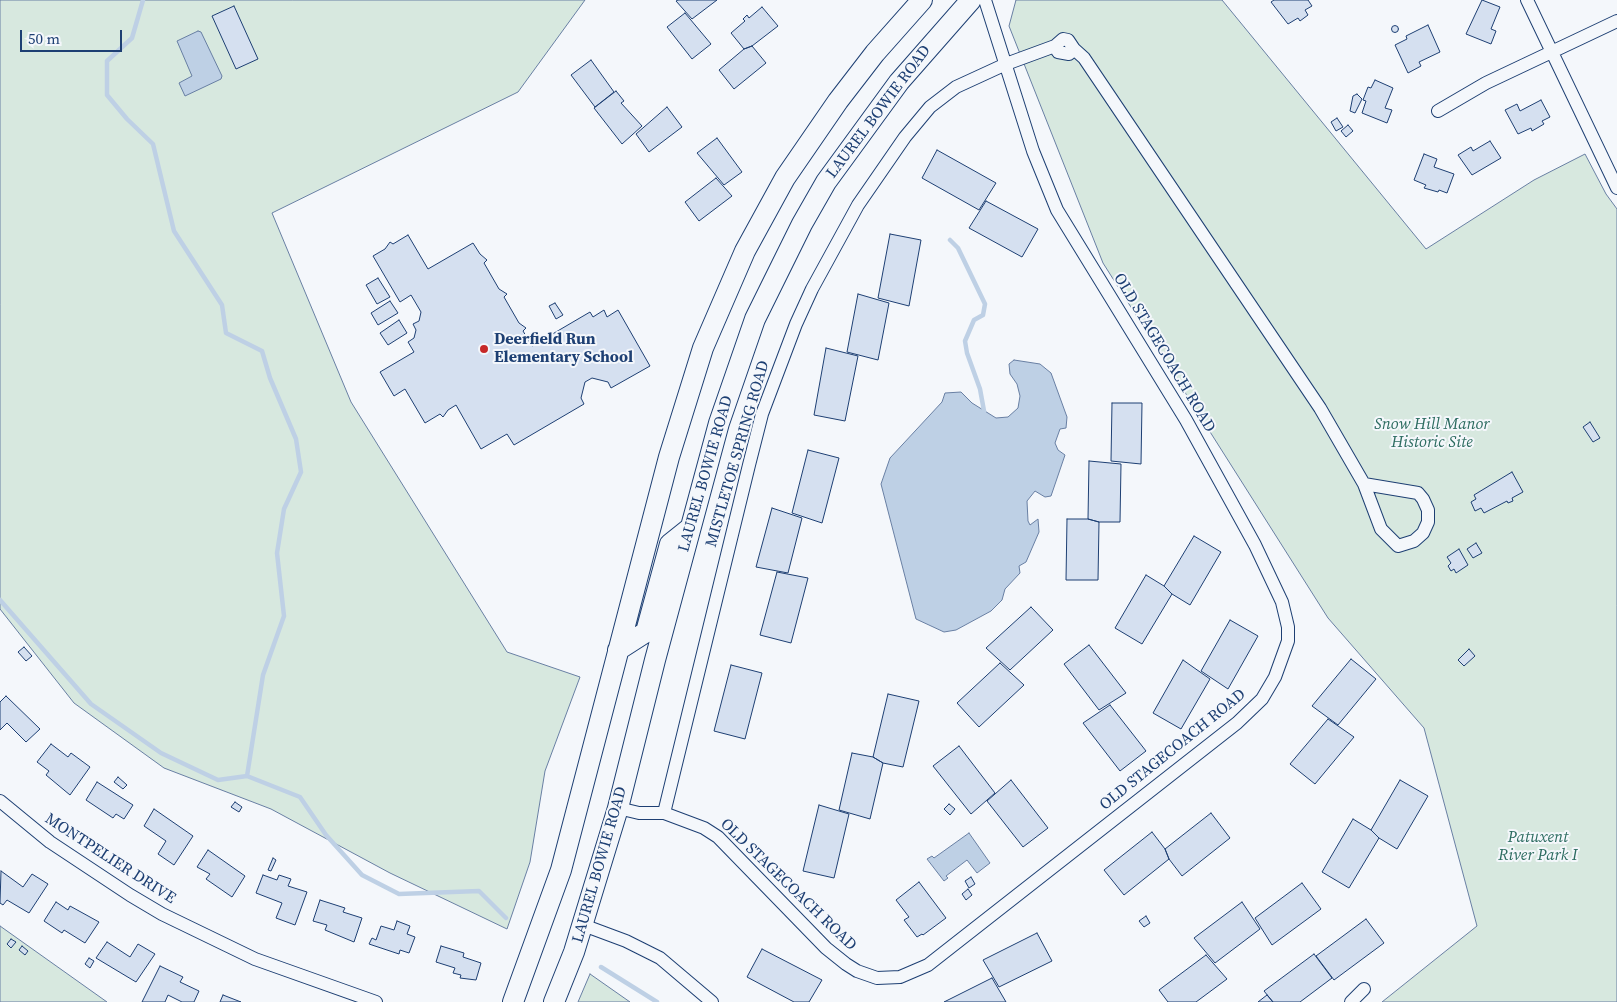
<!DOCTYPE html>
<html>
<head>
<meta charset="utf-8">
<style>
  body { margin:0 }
  #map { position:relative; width:1617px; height:1002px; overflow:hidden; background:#f4f7fb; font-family:"Source Serif 4",serif }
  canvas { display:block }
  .scale { position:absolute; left:20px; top:30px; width:102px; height:22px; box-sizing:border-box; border:2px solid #1d3f73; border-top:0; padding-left:6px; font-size:15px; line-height:18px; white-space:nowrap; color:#1d3f73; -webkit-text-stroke:4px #f4f7fb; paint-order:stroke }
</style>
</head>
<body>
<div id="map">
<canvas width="1617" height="1002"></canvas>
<div class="scale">50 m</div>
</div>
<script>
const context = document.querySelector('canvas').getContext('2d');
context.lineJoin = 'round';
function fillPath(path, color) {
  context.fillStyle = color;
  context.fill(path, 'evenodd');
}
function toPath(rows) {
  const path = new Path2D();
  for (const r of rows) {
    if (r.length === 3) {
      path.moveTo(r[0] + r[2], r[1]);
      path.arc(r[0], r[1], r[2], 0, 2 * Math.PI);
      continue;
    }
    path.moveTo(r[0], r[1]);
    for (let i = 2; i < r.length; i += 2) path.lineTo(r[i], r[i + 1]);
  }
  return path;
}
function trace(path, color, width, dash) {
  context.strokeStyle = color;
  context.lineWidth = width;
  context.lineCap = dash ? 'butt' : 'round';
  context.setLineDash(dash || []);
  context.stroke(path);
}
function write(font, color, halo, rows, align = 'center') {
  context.font = font + ' "Source Serif 4",serif';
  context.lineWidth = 4;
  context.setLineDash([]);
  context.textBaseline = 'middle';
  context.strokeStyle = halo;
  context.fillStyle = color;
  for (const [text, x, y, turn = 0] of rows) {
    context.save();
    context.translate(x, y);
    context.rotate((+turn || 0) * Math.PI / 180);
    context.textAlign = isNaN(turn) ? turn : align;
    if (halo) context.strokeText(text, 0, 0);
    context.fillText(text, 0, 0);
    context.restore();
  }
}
const green = toPath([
  [0,0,585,0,518,92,272,213,351,402,507,652,580,677,545,771,530,862,507,929,390,873,271,809,164,768,74,703,0,609,0,0],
  [1016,0,1222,0,1426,249,1534,180,1585,154,1606,194,1617,209,1617,1002,1382,1002,1477,926,1424,728,1328,618,1103,263,1009,26,1016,0],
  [0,926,107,1002,0,1002,0,926],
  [590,974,630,1002,578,1002,590,974]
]);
fillPath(green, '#d7e8df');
trace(green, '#687fa3', 1);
const water = toPath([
  [198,31,201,32,222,76,221,79,185,96,179,83,192,76,177,41,198,31],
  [1014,360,1040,364,1051,373,1067,417,1066,428,1060,429,1055,443,1058,450,1065,455,1051,496,1045,497,1035,491,1027,501,1028,521,1030,525,1038,519,1039,532,1026,562,1019,566,1020,573,1005,589,1002,600,991,611,956,630,944,632,916,619,881,484,890,458,942,402,945,393,961,392,972,403,996,418,1008,417,1018,408,1020,396,1017,384,1010,374,1009,364,1014,360],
  [969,833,990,863,977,873,967,860,946,876,948,878,944,881,927,859,932,856,934,858,969,833]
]);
fillPath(water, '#bed0e5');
trace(water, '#687fa3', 1);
trace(toPath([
  [143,0,132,38,107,61,107,95,127,119,153,144,174,231,222,305,226,333,262,351,270,378,296,439,301,472,284,509,277,553,284,616,263,675,247,776,300,797,326,835,362,875,399,894,479,891,506,918],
  [950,240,958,248,985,304,983,315,974,320,965,341,967,353,980,389,984,411],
  [0,600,91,704,161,753,218,780,247,776],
  [601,967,657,1002]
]), '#bed0e5', 4.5);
const building = toPath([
  [678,0,717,0,692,19,676,1,678,0],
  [1274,0,1308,0,1312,6,1305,10,1308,15,1300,21,1298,18,1288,24,1271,2,1274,0],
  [1482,0,1500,7,1491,29,1496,31,1491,44,1466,34,1482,0],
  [234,6,258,59,236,69,212,16,234,6],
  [762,7,778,26,752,46,744,49,731,33,745,21,743,19,747,15,749,18,762,7],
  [685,13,711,44,692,59,667,27,685,13],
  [1428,25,1440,52,1419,62,1421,66,1408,73,1395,45,1407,39,1406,36,1428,25],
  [1395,29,3.5],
  [752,46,766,63,734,89,719,70,744,49,752,46],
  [591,60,614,92,595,107,571,75,591,60],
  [1375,80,1393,88,1385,108,1392,110,1387,123,1362,113,1366,101,1363,100,1368,87,1371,88,1375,80],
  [616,91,624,101,621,103,642,126,622,144,594,108,616,91],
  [1357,94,1362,99,1355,113,1350,111,1353,96,1357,94],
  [1541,100,1550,117,1542,121,1544,124,1532,131,1531,128,1518,134,1505,110,1517,104,1520,111,1541,100],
  [667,107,682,127,649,152,636,134,667,107],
  [1337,118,1343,127,1336,131,1331,122,1337,118],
  [1348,125,1353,131,1346,137,1341,131,1348,125],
  [717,138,742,172,724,185,697,153,717,138],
  [1490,141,1501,158,1472,175,1458,155,1471,147,1473,151,1490,141],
  [937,150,996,183,979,210,922,178,937,150],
  [1424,154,1437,159,1434,167,1454,174,1447,193,1439,190,1438,192,1424,188,1426,185,1414,180,1424,154],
  [716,178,732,196,699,221,685,202,716,178],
  [986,201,1038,229,1022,257,969,228,986,201],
  [890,234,921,240,909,306,878,298,890,234],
  [408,235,428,269,473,243,480,254,487,260,484,263,499,289,507,294,504,297,519,323,526,328,523,331,532,346,590,312,593,317,604,310,607,317,618,310,650,366,611,388,608,382,592,378,585,382,581,398,584,404,514,445,507,434,481,449,456,405,448,410,443,417,440,414,425,423,405,389,394,396,380,372,414,352,408,342,414,338,416,330,413,324,419,321,421,312,411,295,400,302,373,256,385,249,390,242,393,244,408,235],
  [378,278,390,297,377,304,366,285,378,278],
  [858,294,889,303,878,360,847,352,858,294],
  [390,301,398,313,378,325,371,313,390,301],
  [555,303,563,315,556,319,549,306,555,303],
  [399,320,407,333,388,345,380,333,399,320],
  [826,348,858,356,845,421,814,415,826,348],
  [1112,403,1142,403,1141,464,1111,461,1112,403],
  [1590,422,1600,438,1593,442,1583,427,1590,422],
  [808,450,839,458,822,523,792,513,808,450],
  [1089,461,1121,464,1120,522,1099,522,1088,519,1089,461],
  [1512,472,1523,492,1512,498,1513,501,1508,503,1507,501,1484,513,1481,508,1475,511,1471,502,1476,499,1474,495,1512,472],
  [772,508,802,518,788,573,756,567,772,508],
  [1067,519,1088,519,1099,522,1098,580,1066,580,1067,519],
  [1194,536,1221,552,1190,605,1172,594,1164,586,1194,536],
  [1476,543,1482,553,1473,558,1467,549,1476,543],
  [1459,549,1468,565,1456,573,1454,569,1451,571,1448,566,1451,563,1447,557,1459,549],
  [777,572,808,578,791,643,760,635,777,572],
  [1146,575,1164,586,1172,594,1142,644,1115,628,1146,575],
  [1031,607,1053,630,1010,670,986,648,1031,607],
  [1230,620,1258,636,1228,689,1201,671,1230,620],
  [1089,645,1126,693,1099,710,1064,664,1089,645],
  [24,647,32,656,26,661,18,652,24,647],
  [1469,649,1475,656,1464,666,1458,660,1469,649],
  [1351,659,1376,679,1338,725,1312,706,1351,659],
  [1183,660,1210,679,1181,729,1153,713,1183,660],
  [1000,663,1024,685,979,727,957,703,1000,663],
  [731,665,762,673,745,739,714,731,731,665],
  [888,694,919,701,903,767,883,763,873,757,888,694],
  [6,696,40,729,26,742,7,723,0,730,0,702,6,696],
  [1110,705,1146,751,1120,771,1083,723,1110,705],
  [1328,719,1354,737,1315,784,1290,764,1328,719],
  [51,744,68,757,71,753,90,767,70,795,46,775,49,771,37,762,51,744],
  [959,746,995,793,971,814,933,766,959,746],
  [852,753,873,757,883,763,870,819,839,810,852,753],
  [118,777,127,785,123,789,114,782,118,777],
  [1011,780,1048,828,1023,847,987,801,1011,780],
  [1400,780,1428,796,1397,849,1379,838,1371,830,1400,780],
  [97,782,133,805,124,819,116,814,113,818,86,800,97,782],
  [235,802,242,807,239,812,231,807,235,802],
  [949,804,955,809,950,815,944,809,949,804],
  [819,805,849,814,834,878,803,871,819,805],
  [154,809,193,836,174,865,158,854,166,841,144,826,154,809],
  [1211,813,1230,838,1182,876,1169,859,1165,849,1211,813],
  [1353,819,1371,830,1379,838,1349,888,1322,872,1353,819],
  [1152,832,1165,849,1169,859,1124,895,1104,870,1152,832],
  [208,850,245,876,232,897,206,879,210,874,197,867,208,850],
  [273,858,276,860,271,871,268,870,273,858],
  [1,871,23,887,32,874,48,884,29,913,7,900,3,905,0,903,1,871],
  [263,875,277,880,279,875,291,879,288,886,307,892,295,925,276,918,282,903,256,893,263,875],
  [971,877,975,884,969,888,965,881,971,877],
  [919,882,946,918,923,935,922,934,917,937,904,920,909,917,896,900,919,882],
  [1302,883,1321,909,1272,945,1255,918,1302,883],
  [968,889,972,895,966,900,962,894,968,889],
  [320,900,345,908,343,912,362,918,354,942,325,930,327,925,313,921,320,900],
  [56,902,68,910,70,906,99,922,85,943,64,930,62,933,44,921,56,902],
  [1242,902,1260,929,1215,963,1194,938,1242,902],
  [1146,916,1150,923,1144,927,1139,921,1146,916],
  [1366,919,1384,943,1334,980,1316,956,1366,919],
  [397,921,410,926,407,934,415,937,409,953,400,950,399,954,369,944,372,938,376,940,381,926,394,930,397,921],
  [1037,933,1052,961,999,987,983,960,1037,933],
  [11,939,16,942,11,948,7,944,11,939],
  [107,942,130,957,138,944,155,954,136,982,96,958,107,942],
  [22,946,28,951,25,955,19,950,22,946],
  [441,946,464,953,463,957,481,963,476,980,460,978,461,975,453,973,455,968,436,962,441,946],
  [762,949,822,980,809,1002,794,1002,747,977,762,949],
  [1314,954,1332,978,1300,1002,1273,1002,1264,991,1314,954],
  [1206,955,1227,979,1196,1002,1168,1002,1159,990,1206,955],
  [89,958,94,961,90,968,85,964,89,958],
  [160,966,183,977,180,982,199,991,194,1002,182,1002,168,995,165,1002,142,1002,160,966],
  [992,978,1006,1002,944,1002,992,978],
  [223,995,241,1002,220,1002,223,995],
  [1267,995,1273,1002,1258,1002,1267,995]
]);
fillPath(building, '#d5e0f0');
trace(building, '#1d3f73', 1);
const street = toPath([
  [1527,0,1617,188],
  [1055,46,1063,39,1068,40,1074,49],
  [1438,111,1486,83,1617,21],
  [1364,484,1418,493,1423,499,1428,510,1428,522,1423,533,1414,541,1398,546,1381,529,1364,484],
  [0,801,50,842,130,895,162,914,255,959,376,1002],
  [618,808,639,813,664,813,704,828,718,837,826,948,846,964,857,971,877,978,900,977,928,965,1237,723,1262,699,1275,677,1288,641,1288,627,1282,602,1255,545,1186,420,1057,210,1033,151,985,0],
  [664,813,749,465,762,414,796,324,812,289,858,205,905,137,930,107,956,87,1006,64,1055,46,1058,52,1069,54,1074,49,1084,58,1320,408,1364,484],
  [583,925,626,941,660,958,712,1002],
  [1351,1002,1364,989]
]);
const primary = toPath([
  [618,650,646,632,670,544,690,528],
  [513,1002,561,870,669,457,703,348,745,251,785,178,838,101,875,53,922,0],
  [554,1002,574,952,618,808,655,660,719,423,755,319,802,224,826,182,899,82,971,0]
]);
trace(street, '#1d3f73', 14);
trace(primary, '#1d3f73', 22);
trace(street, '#f4f7fb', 12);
trace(primary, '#f4f7fb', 20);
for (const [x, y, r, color] of [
  [484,349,5,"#c62828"]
]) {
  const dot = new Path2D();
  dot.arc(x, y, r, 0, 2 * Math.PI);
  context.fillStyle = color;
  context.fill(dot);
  trace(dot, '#f4f7fb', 2);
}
write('16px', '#1d3f73', '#f4f7fb', [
  ["LAUREL BOWIE ROAD",879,112,-53],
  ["OLD STAGECOACH ROAD",1164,353,59],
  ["MISTLETOE SPRING ROAD",738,454,-74],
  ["LAUREL BOWIE ROAD",706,474,-74],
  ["OLD STAGECOACH ROAD",1173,750,-39],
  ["MONTPELIER DRIVE",110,859,33],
  ["LAUREL BOWIE ROAD",600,865,-74],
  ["OLD STAGECOACH ROAD",788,885,44]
]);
write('bold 16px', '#1d3f73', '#f4f7fb', [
  ["Deerfield Run",494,340],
  ["Elementary School",494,358]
], 'left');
write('italic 16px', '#2c6c60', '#f4f7fb', [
  ["Snow Hill Manor",1432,425],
  ["Historic Site",1432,443],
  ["Patuxent",1538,838],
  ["River Park I",1538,856]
]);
</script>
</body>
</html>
